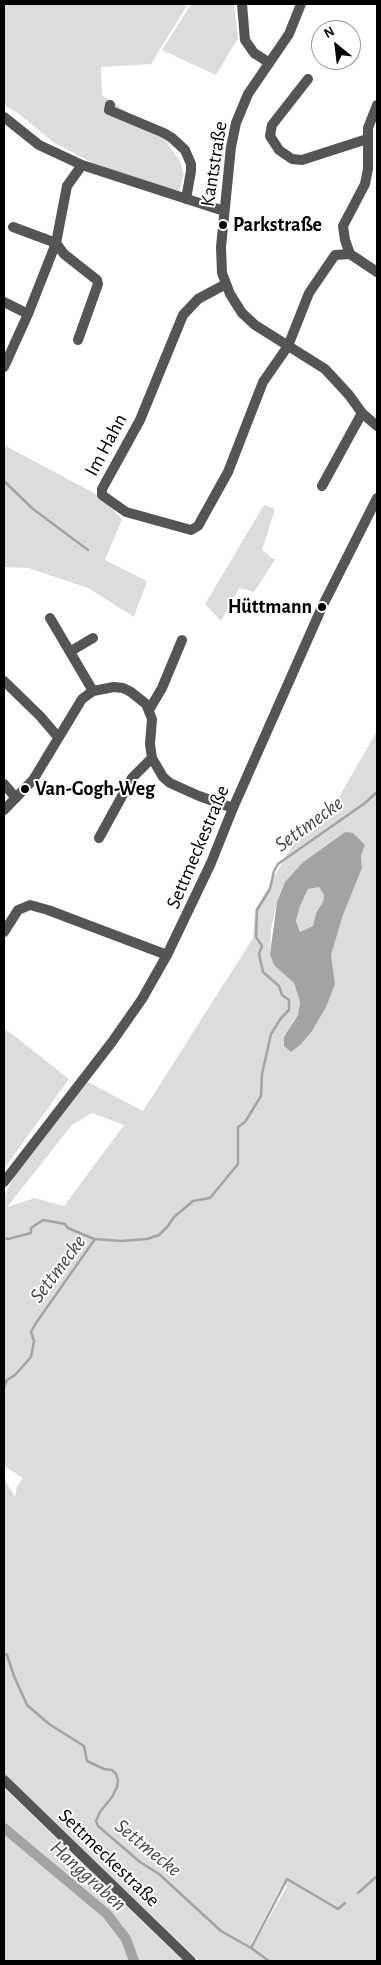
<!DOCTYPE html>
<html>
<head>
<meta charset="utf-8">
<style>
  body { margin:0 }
  #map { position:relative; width:381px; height:1965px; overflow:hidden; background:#fff; font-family:"Alegreya Sans",sans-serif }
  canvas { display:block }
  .frame { position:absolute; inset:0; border:5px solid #000; pointer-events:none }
  .north { position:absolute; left:311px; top:20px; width:50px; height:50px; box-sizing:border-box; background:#fff; border:1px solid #999; border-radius:50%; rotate:331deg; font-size:14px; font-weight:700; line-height:20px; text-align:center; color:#000 }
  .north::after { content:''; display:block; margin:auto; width:18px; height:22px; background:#000; clip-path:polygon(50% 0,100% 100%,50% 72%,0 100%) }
</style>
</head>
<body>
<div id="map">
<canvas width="381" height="1965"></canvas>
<div class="frame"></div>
<div class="north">N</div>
</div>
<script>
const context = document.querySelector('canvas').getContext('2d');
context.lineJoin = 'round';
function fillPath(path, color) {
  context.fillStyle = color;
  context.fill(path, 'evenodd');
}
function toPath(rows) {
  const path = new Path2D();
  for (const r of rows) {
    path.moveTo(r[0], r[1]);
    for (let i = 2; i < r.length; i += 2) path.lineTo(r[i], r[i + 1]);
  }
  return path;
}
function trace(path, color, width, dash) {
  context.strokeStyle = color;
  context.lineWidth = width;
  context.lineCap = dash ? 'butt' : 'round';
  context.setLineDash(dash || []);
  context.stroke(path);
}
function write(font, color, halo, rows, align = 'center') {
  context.font = font + ' "Alegreya Sans",sans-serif';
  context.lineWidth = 4;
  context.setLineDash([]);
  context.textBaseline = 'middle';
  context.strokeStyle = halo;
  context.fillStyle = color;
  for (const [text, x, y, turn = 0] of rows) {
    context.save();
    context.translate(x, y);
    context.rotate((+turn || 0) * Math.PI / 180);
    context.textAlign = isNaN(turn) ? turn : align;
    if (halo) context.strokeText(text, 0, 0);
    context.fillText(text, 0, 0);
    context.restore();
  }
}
fillPath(toPath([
  [4,4,188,4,151,64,101,67,102,95,161,135,180,161,184,175,179,191,100,167,53,142,19,114,4,105],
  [191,4,234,4,238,38,216,75,162,50],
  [4,445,101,497,122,519,105,560,147,581,134,617,88,588,28,568,4,567],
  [264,505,275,509,262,550,275,560,254,592,239,588,221,621,205,604],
  [377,731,377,1961,199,1961,4,1774,4,1479,15,1497,17,1486,23,1478,4,1466,4,1197,21,1162,88,1082,143,1111,253,938,255,910,295,841,325,821],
  [345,832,365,845,361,856,362,868,343,915,331,955,335,984,290,1025,298,1015,300,1002,294,983,270,954,271,929,277,902,285,882,302,863],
  [92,1113,124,1125,64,1206,35,1198,7,1207,72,1125],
  [283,1883,287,1886,253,1946,251,1944],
  [319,887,324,895,323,902,316,913,313,926,300,932,296,921,300,906,308,889],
  [4,1029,16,1037,69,1079,4,1169],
  [4,1788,175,1953,184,1961,4,1961]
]), '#dcdcdc');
fillPath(toPath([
  [345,832,353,833,365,845,361,856,362,868,343,915,331,955,335,984,326,1007,312,1031,300,1045,291,1052,284,1046,284,1037,298,1015,300,1002,294,983,274,965,270,954,277,902,285,882,302,863],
  [319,887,324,895,323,902,316,913,313,926,300,932,296,921,300,906,308,889]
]), '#a3a3a3');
trace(toPath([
  [4,481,33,509,88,550],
  [4,1238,8,1239,31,1233,31,1228,43,1220,65,1224,68,1228,94,1239],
  [4,1387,7,1380,15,1375,31,1357,34,1341,31,1332,36,1323,95,1239,121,1241,147,1239,159,1235,168,1226,174,1217,193,1201,210,1198,238,1164,238,1127,245,1122,261,1096,262,1074,271,1034,281,1018,289,1010,289,1000,282,995,279,986,263,972,259,954,262,946,256,937,257,910,270,889,274,871,278,864,365,803,377,792],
  [4,1398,4,1399],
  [4,1653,7,1655,14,1676,27,1705,49,1724,84,1746,87,1761,104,1769,112,1770,116,1774,118,1780,117,1787,112,1797,100,1812,96,1821,98,1826,140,1862,159,1874,221,1931,251,1948,269,1961],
  [358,1893,377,1876],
  [251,1948,287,1879,338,1909,345,1903]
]), '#a3a3a3', 2.5);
trace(toPath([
  [4,1828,107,1914,126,1939,134,1961]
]), '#a3a3a3', 10);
trace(toPath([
  [242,4,245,40,254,53,268,62],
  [301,4,289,34,248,94,236,123,231,147,221,247,222,273,230,294,242,313,255,325,325,369,349,395,362,413,377,426],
  [308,79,272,125,270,136,279,150,292,159,302,160,367,139],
  [110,105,109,110,164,133,172,138,185,150,191,164,191,171,186,199],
  [377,105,368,128,368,169,365,184,343,226,345,240,350,254,377,272],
  [4,117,39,145,82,165],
  [13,227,56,243,64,254,97,280,98,284,78,340],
  [226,284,198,299,183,315,140,420,102,489,102,495,126,512,191,530,198,526,228,472,263,382,288,346,309,293,335,255,350,254],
  [4,302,28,314],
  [4,367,28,314,56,243,67,186,82,165,224,211],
  [322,486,362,413],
  [50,618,93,691],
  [71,651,93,638],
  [4,681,40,716,58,737],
  [149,710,162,688,182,640],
  [4,784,16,798],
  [4,810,33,780,82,699,93,691,114,687,123,688,131,692,146,704,152,719,150,744,152,758,163,777,170,783,199,796,233,808],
  [99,838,132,778,152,758],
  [4,932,18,910,30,905,48,910,167,955]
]), '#555', 10);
trace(toPath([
  [4,1182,112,1042,142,999,167,955,211,863,233,808,322,607,377,498],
  [4,1780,191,1961]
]), '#555', 10);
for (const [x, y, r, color] of [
  [223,225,5,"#000"],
  [322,607,5,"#000"],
  [25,789,5,"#000"]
]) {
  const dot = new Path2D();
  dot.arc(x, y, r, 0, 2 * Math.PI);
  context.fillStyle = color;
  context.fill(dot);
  trace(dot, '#fff', 2);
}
write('20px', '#000', '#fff', [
  ["Kantstraße",214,164,-81],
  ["Im Hahn",106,445,-62],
  ["Settmeckestraße",198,847,-67],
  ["Settmeckestraße",109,1858,44]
]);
write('bold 20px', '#000', '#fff', [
  ["Parkstraße",233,225],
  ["Hüttmann",312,607,"right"],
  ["Van-Gogh-Weg",35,789]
], 'left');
write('italic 21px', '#444', '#fff', [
  ["Settmecke",309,824,-36],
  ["Settmecke",58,1269,-53],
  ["Settmecke",148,1848,39],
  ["Hanggraben",88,1876,42]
]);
</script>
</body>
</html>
